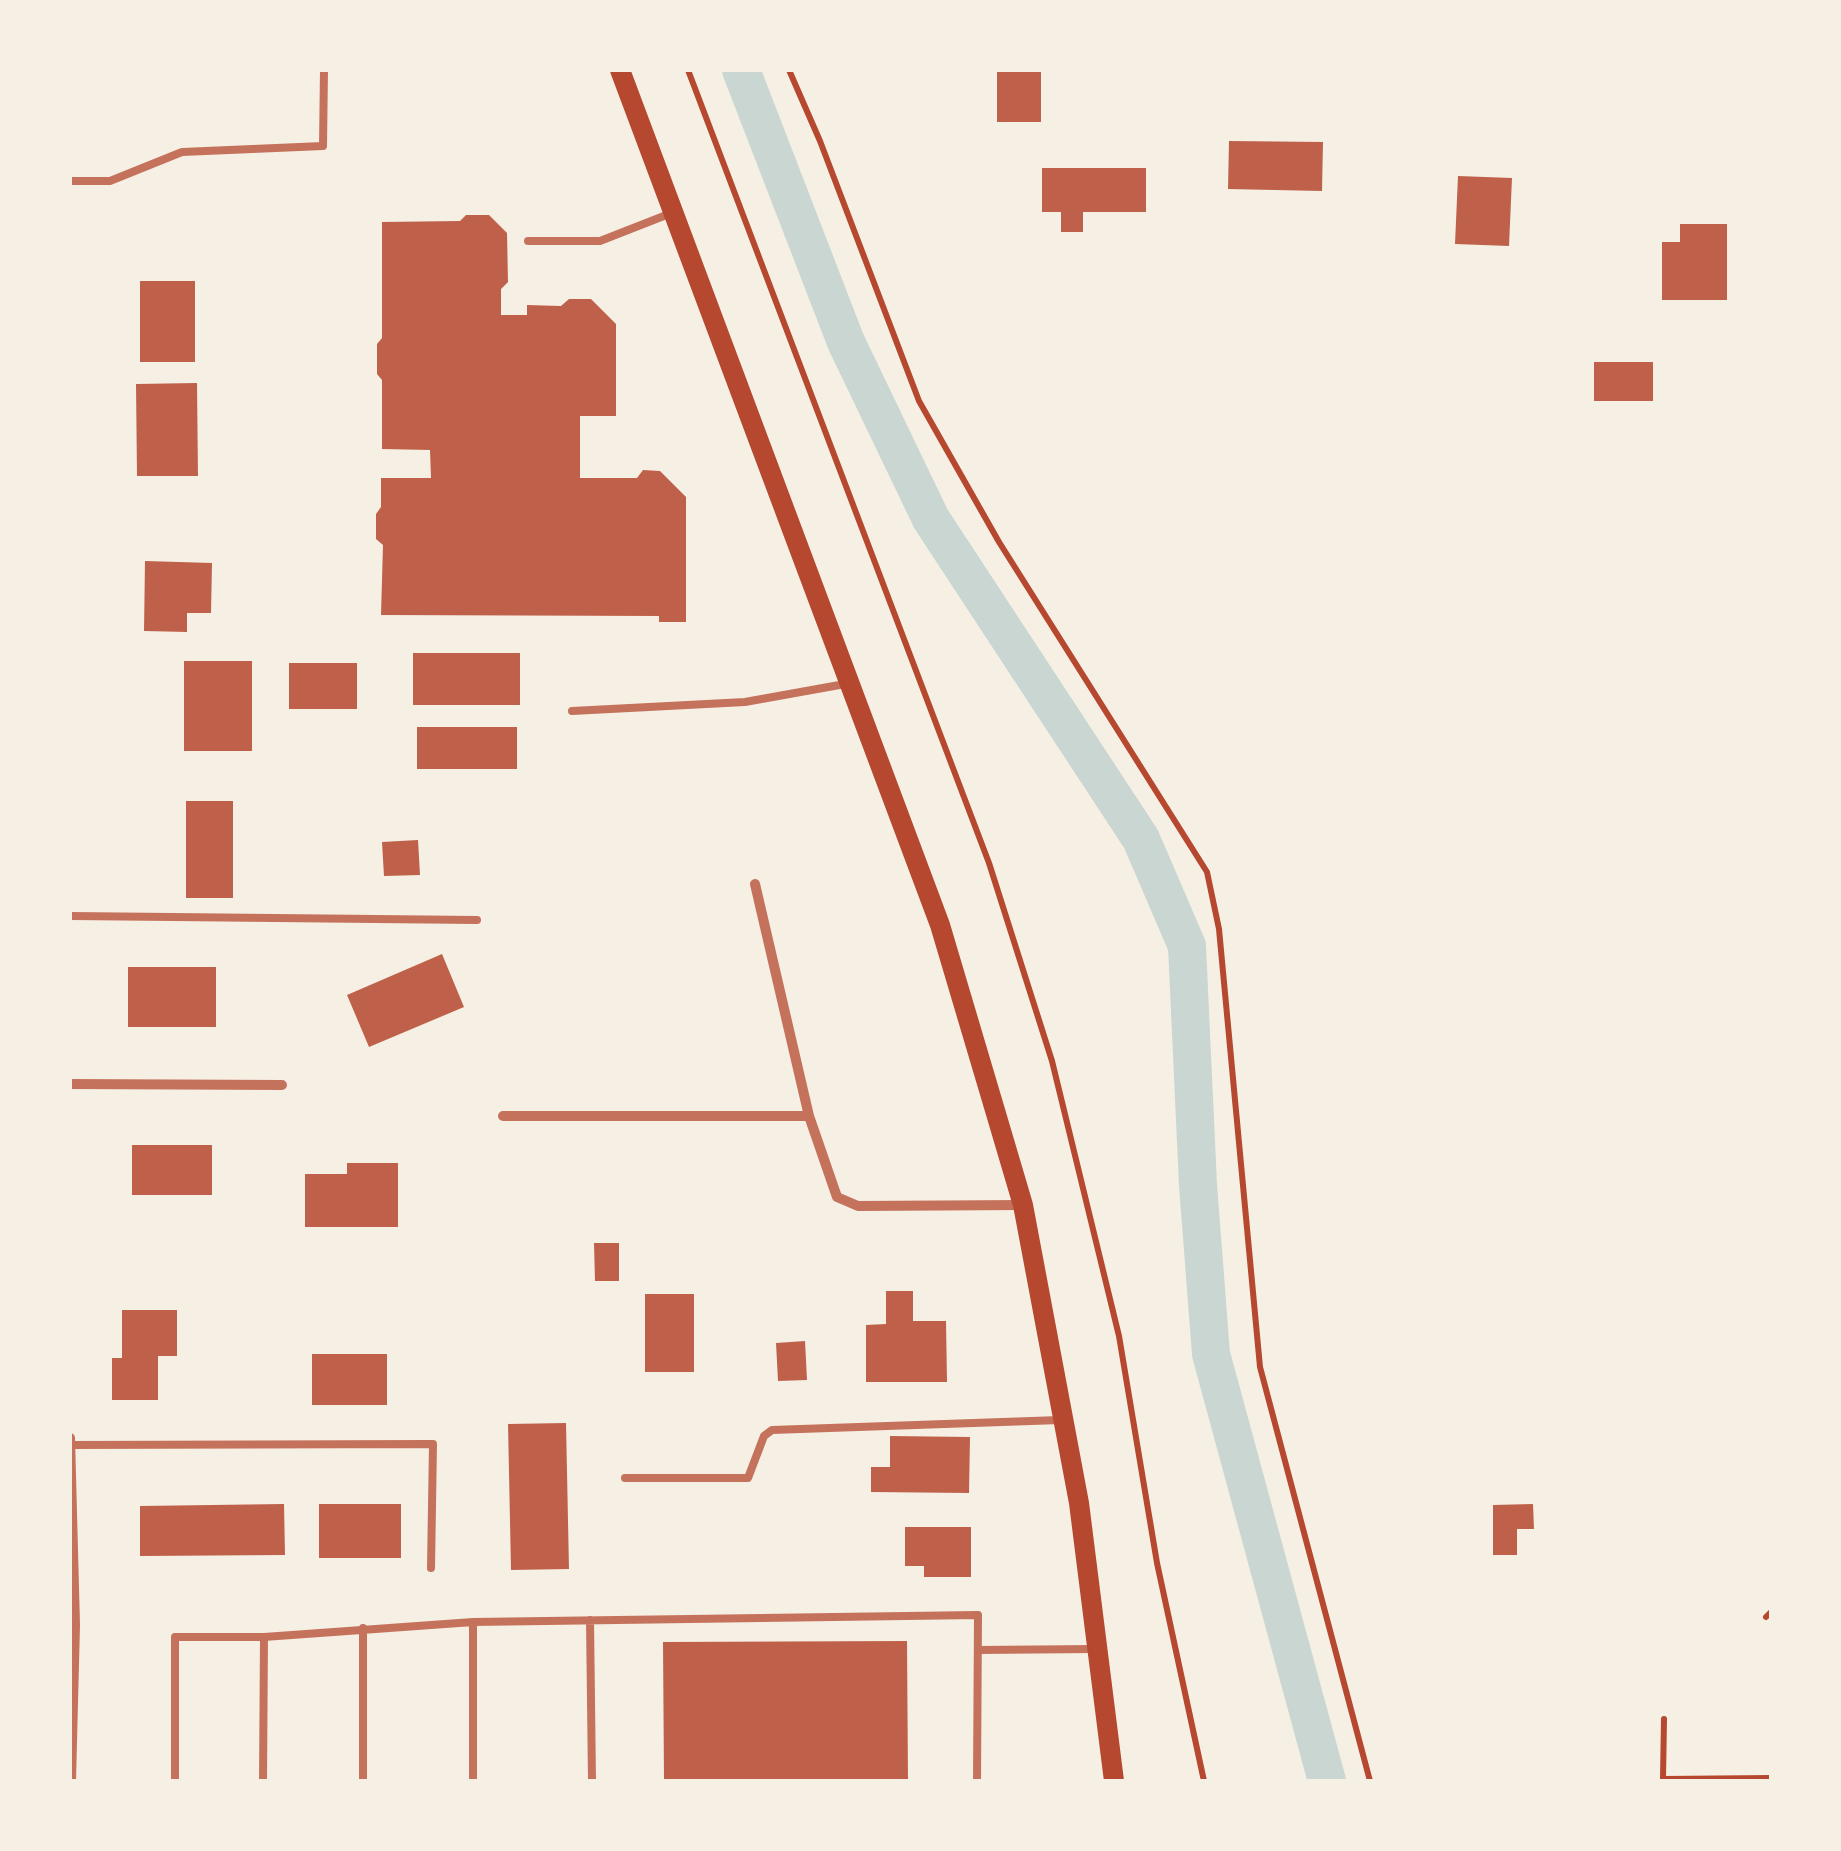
<!DOCTYPE html>
<html>
<head>
<meta charset="utf-8">
<style>
  body { margin:0 }
  #map { position:relative; width:1841px; height:1851px; overflow:hidden; background:#f6efe4; font-family:"Asap Condensed",sans-serif }
  canvas { display:block }
  .frame { position:absolute; inset:0; border:72px solid #f6efe4; pointer-events:none }
</style>
</head>
<body>
<div id="map">
<canvas width="1841" height="1851"></canvas>
<div class="frame"></div>
</div>
<script>
const context = document.querySelector('canvas').getContext('2d');
context.lineJoin = 'round';
function toPath(rows) {
  const path = new Path2D();
  for (const r of rows) {
    path.moveTo(r[0], r[1]);
    for (let i = 2; i < r.length; i += 2) path.lineTo(r[i], r[i + 1]);
  }
  return path;
}
function trace(path, color, width, dash) {
  context.strokeStyle = color;
  context.lineWidth = width;
  context.lineCap = dash ? 'butt' : 'round';
  context.setLineDash(dash || []);
  context.stroke(path);
}
function fillPath(path, color) {
  context.fillStyle = color;
  context.fill(path, 'evenodd');
}
trace(toPath([
  [741,70,846,342,931,519,1141,839,1187,946,1198,1185,1211,1354,1327,1781]
]), '#c9d6d2', 38);
fillPath(toPath([
  [997,70,1041,70,1041,122,997,122],
  [1229,141,1323,142,1322,191,1228,189],
  [1042,168,1146,168,1146,212,1083,212,1083,232,1061,232,1061,212,1042,212],
  [1458,176,1512,178,1509,246,1455,244],
  [466,215,489,215,507,233,508,282,501,289,501,315,527,315,527,305,561,306,569,299,591,299,616,324,616,416,580,416,580,478,637,478,643,470,660,471,686,497,686,622,659,622,659,616,381,615,383,545,376,539,376,514,381,507,381,478,431,478,430,450,382,449,382,380,377,374,377,344,382,338,382,222,460,221],
  [1680,224,1727,224,1727,300,1662,300,1662,242,1680,242],
  [140,281,195,281,195,362,140,362],
  [1594,362,1653,362,1653,401,1594,401],
  [197,383,198,476,137,476,136,384],
  [145,561,212,563,211,613,187,613,187,632,144,631],
  [413,653,520,653,520,705,413,705],
  [184,661,252,661,252,751,184,751],
  [289,663,357,663,357,709,289,709],
  [417,727,517,727,517,769,417,769],
  [186,801,233,801,233,898,186,898],
  [418,840,420,875,384,876,382,842],
  [442,954,464,1007,369,1047,347,995],
  [128,967,216,967,216,1027,128,1027],
  [132,1145,212,1145,212,1195,132,1195],
  [347,1163,398,1163,398,1227,305,1227,305,1174,347,1174],
  [594,1243,619,1243,619,1281,595,1281],
  [886,1291,913,1291,913,1321,946,1321,947,1382,866,1382,866,1325,886,1324],
  [645,1294,694,1294,694,1372,645,1372],
  [122,1310,177,1310,177,1356,158,1356,158,1400,112,1400,112,1358,122,1358],
  [805,1341,807,1380,778,1381,776,1343],
  [312,1354,387,1354,387,1405,312,1405],
  [566,1423,569,1569,511,1570,508,1424],
  [890,1436,970,1437,969,1493,871,1492,871,1467,890,1467],
  [284,1504,285,1555,140,1556,140,1506],
  [319,1504,401,1504,401,1558,319,1558],
  [1533,1504,1534,1529,1517,1529,1517,1555,1493,1555,1493,1505],
  [905,1527,971,1527,971,1577,924,1577,924,1566,905,1566],
  [907,1641,908,1781,664,1781,663,1642]
]), '#bf614a');
trace(toPath([
  [688,70,989,863,1052,1061,1119,1336,1157,1563,1204,1781],
  [789,70,820,141,919,401,999,542,1207,872,1219,929,1260,1367,1370,1781],
  [1766,1617,1771,1612],
  [1664,1719,1663,1779,1771,1778]
]), '#b5482f', 6);
trace(toPath([
  [70,181,110,181,182,152,323,146,324,70],
  [528,241,600,241,669,214],
  [572,711,745,702,845,684],
  [70,916,477,920],
  [70,1445,433,1444,431,1568],
  [625,1478,748,1478,764,1436,772,1430,1060,1420],
  [590,1620,592,1781],
  [473,1622,473,1781],
  [363,1628,363,1781],
  [978,1650,1094,1649],
  [175,1781,175,1637,264,1637,473,1622,978,1615,977,1781],
  [263,1781,264,1637]
]), '#c5725c', 8);
trace(toPath([
  [755,884,809,1116,837,1197,858,1206,1023,1205],
  [70,1084,282,1085],
  [503,1116,809,1116],
  [70,1438,75,1625,71,1781]
]), '#c5725c', 10);
trace(toPath([
  [620,70,940,925,997,1117,1023,1205,1079,1503,1114,1781]
]), '#b5482f', 20);
</script>
</body>
</html>
